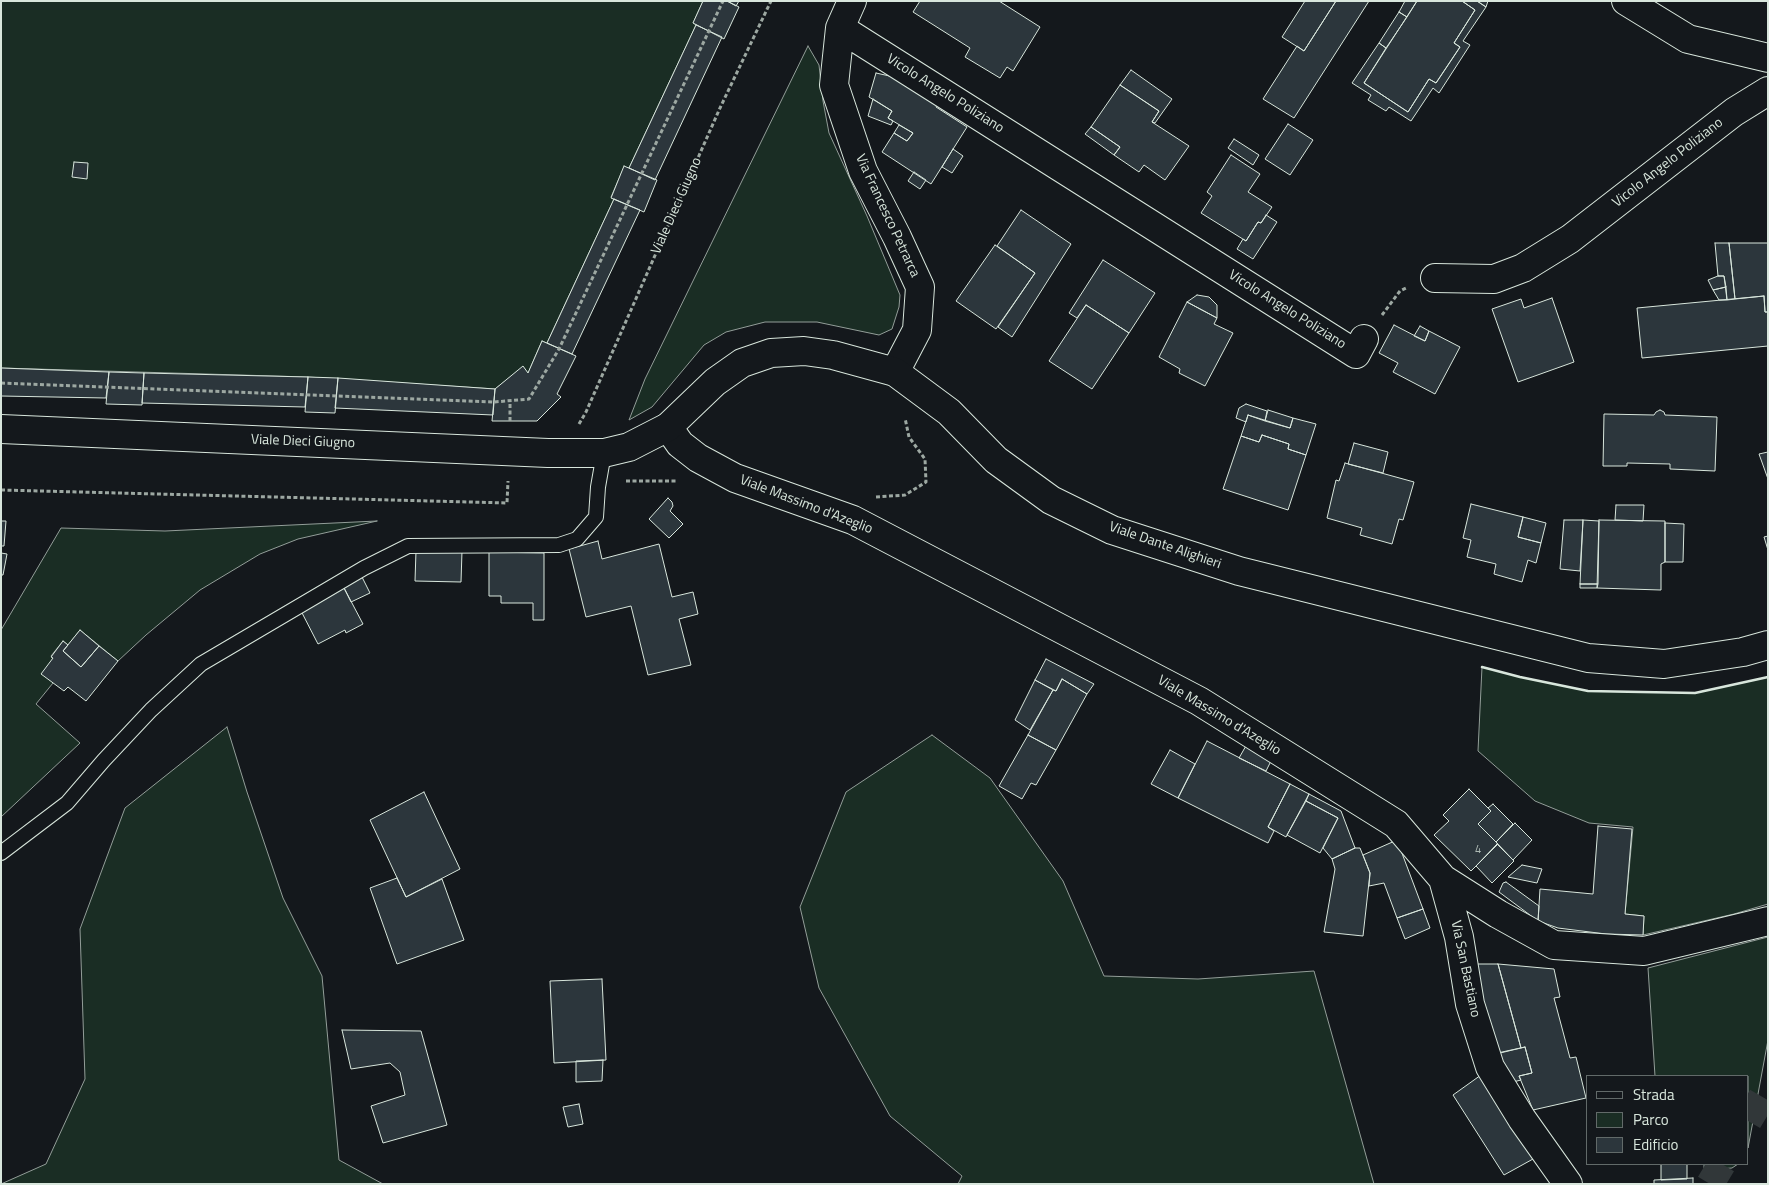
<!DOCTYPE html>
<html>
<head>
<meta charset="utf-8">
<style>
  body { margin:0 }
  #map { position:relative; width:1769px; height:1185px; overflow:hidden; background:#14181c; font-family:"Titillium Web",sans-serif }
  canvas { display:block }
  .frame { position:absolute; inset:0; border:2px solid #d8e6dc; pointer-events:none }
  .legend { position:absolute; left:1586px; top:1075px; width:162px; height:90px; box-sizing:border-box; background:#14181c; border:1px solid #626a69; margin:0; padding:6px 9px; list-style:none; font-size:15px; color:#d8e6dc }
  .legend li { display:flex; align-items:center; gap:10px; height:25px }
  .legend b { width:25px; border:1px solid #626a69 }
</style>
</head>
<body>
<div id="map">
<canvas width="1769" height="1185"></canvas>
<div class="frame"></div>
<ul class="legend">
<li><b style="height:6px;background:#14181c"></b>Strada</li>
<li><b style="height:14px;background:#1a2d24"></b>Parco</li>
<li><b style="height:14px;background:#2c363c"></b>Edificio</li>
</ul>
</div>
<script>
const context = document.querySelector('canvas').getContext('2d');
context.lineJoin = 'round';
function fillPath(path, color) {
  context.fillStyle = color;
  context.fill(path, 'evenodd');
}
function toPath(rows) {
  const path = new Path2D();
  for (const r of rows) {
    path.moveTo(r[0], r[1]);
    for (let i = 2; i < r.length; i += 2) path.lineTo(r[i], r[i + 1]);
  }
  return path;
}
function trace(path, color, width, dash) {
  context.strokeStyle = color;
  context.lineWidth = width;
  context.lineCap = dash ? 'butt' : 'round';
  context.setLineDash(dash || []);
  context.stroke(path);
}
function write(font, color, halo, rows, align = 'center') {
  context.font = font + ' "Titillium Web",sans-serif';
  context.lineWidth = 4;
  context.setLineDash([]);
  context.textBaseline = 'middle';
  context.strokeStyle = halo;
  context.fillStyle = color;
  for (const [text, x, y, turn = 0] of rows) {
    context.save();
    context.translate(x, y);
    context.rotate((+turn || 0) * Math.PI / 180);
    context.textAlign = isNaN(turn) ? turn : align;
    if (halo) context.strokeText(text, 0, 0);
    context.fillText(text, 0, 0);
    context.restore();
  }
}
const green = toPath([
  [1,1,703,1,693,23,696,25,629,168,624,167,611,197,614,199,547,343,542,341,528,373,523,367,495,389,308,377,1,368,1,1],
  [808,46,819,65,823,101,829,133,867,216,900,295,899,307,892,329,879,335,817,322,765,322,726,332,704,345,652,407,629,420,645,379,808,46],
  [377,521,298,539,260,554,200,590,146,635,118,661,80,630,68,645,63,641,51,656,53,658,53,683,36,704,80,743,1,817,1,630,61,528,165,531,377,521],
  [1482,667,1520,677,1588,691,1695,693,1768,677,1768,904,1734,914,1643,935,1644,916,1625,914,1633,827,1589,823,1535,801,1478,751,1482,667],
  [227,727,247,792,283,898,322,976,339,1160,383,1184,1,1184,46,1164,85,1079,80,929,125,808,227,727],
  [932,735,990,778,1063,881,1104,976,1198,979,1314,971,1374,1184,958,1184,962,1176,890,1116,819,988,800,907,846,792,932,735],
  [1768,937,1768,1040,1748,1148,1748,1076,1655,1076,1648,968,1768,937],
  [1704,1164,1738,1164,1732,1168,1704,1170,1704,1164]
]);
fillPath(green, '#1a2d24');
trace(green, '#939e99', 1);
const building = toPath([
  [703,1,727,1,739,7,724,39,693,23,703,1],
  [727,1,739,1,736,6,727,1],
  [920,1,999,1,1040,27,1013,71,1007,67,1000,78,965,57,970,48,913,12,920,1],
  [1305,1,1336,1,1304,51,1282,37,1305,1],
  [1336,1,1369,1,1294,118,1263,99,1297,46,1304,51,1336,1],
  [1405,1,1417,1,1407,17,1399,12,1405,1],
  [1417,1,1462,1,1475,10,1454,43,1460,47,1436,83,1429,79,1408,112,1364,83,1417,1],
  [1462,1,1477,1,1486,7,1463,41,1470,45,1439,93,1433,88,1411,121,1389,107,1386,111,1368,100,1371,95,1352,83,1379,43,1386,48,1364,83,1408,112,1429,79,1436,83,1460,47,1454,43,1475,10,1462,1],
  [1477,1,1488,1,1486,7,1477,1],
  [1399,12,1407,17,1386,48,1379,43,1399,12],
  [696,25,722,37,655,180,629,168,696,25],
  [1131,70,1172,99,1155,123,1152,122,1159,111,1120,85,1131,70],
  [876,73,894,77,937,105,936,107,967,127,931,184,882,152,894,133,907,141,913,133,888,118,892,111,869,97,876,73],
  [1120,85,1159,111,1152,122,1189,146,1165,180,1144,165,1139,172,1114,155,1120,147,1091,127,1120,85],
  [873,99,892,111,888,118,893,121,891,125,868,116,873,99],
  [1288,124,1313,140,1290,175,1265,159,1288,124],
  [899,125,913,133,907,141,894,133,899,125],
  [1091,127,1120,147,1114,155,1085,134,1091,127],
  [1234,139,1259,155,1253,165,1228,148,1234,139],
  [953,149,963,156,952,173,942,167,953,149],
  [1231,155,1260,174,1248,192,1272,207,1261,223,1258,222,1246,241,1201,213,1212,196,1207,192,1231,155],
  [74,162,88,163,87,179,72,177,74,162],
  [624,166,657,180,644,212,611,198,624,166],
  [914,172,926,180,920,189,908,181,914,172],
  [614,199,640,210,572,354,547,343,614,199],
  [1021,210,1071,244,1012,337,998,327,1035,273,997,246,1021,210],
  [1266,215,1277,222,1253,259,1237,249,1243,239,1246,241,1258,222,1261,223,1266,215],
  [1715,243,1729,243,1735,299,1727,300,1724,276,1718,276,1715,243],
  [1729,243,1768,243,1768,312,1765,312,1764,296,1735,299,1729,243],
  [995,245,1035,273,996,329,956,301,995,245],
  [1103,260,1155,293,1129,333,1086,305,1077,318,1069,313,1103,260],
  [1718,276,1724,276,1726,287,1713,290,1708,280,1718,276],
  [1726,287,1727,300,1719,300,1713,290,1726,287],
  [1197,295,1209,297,1217,305,1217,318,1187,302,1197,295],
  [1764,296,1765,312,1768,312,1768,346,1642,358,1637,308,1764,296],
  [1552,298,1574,362,1518,382,1492,309,1521,299,1524,308,1552,298],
  [1187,302,1217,318,1214,324,1233,333,1205,386,1179,373,1180,369,1159,357,1187,302],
  [1086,305,1129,333,1092,389,1049,361,1086,305],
  [1394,325,1425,341,1429,331,1460,347,1435,394,1393,372,1398,363,1379,353,1394,325],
  [1420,326,1429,331,1425,341,1414,336,1420,326],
  [542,341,576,356,557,394,561,397,537,421,492,421,495,389,523,366,528,373,542,341],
  [1,368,109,372,106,398,1,396,1,368],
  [109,372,144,373,142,405,106,404,109,372],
  [144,373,308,377,305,407,142,403,144,373],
  [308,377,338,378,335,413,305,412,308,377],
  [338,378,495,389,493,415,335,408,338,378],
  [1246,404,1267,411,1265,421,1248,415,1246,422,1236,418,1239,408,1246,404],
  [1268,410,1293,418,1290,428,1265,421,1268,410],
  [1660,410,1664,412,1665,415,1717,417,1715,471,1670,469,1670,464,1627,463,1627,466,1603,466,1604,414,1654,415,1656,412,1660,410],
  [1248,415,1290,428,1293,418,1316,424,1306,455,1288,449,1289,444,1262,435,1259,442,1241,436,1248,415],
  [1262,435,1289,444,1288,449,1306,455,1288,510,1223,489,1241,436,1259,442,1262,435],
  [1354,443,1388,452,1383,473,1348,464,1354,443],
  [1768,452,1768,479,1759,454,1768,452],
  [1345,463,1414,482,1403,520,1399,519,1392,544,1360,535,1362,528,1327,518,1336,480,1339,481,1345,463],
  [668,498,672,502,673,506,670,511,683,524,669,538,649,519,668,498],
  [1471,504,1523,517,1518,537,1541,543,1536,563,1528,560,1522,582,1494,574,1496,564,1467,557,1471,540,1463,538,1471,504],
  [1616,505,1644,505,1643,521,1615,520,1616,505],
  [1523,517,1546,523,1541,543,1518,537,1523,517],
  [1564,520,1583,520,1580,571,1560,569,1564,520],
  [1583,520,1599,521,1598,584,1580,584,1583,520],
  [1599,520,1665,521,1665,562,1661,564,1661,590,1597,588,1599,520],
  [1,521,6,521,4,546,1,546,1,521],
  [1665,523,1684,524,1683,562,1665,562,1665,523],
  [1768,536,1768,550,1764,537,1768,536],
  [598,541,602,559,659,544,672,597,693,592,698,614,679,619,691,665,648,675,631,606,586,617,569,549,598,541],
  [416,551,462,551,461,582,415,581,416,551],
  [489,552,544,553,544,620,533,620,533,603,501,603,501,596,489,596,489,552],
  [1,553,7,554,3,575,1,575,1,553],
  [361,575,370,593,351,602,343,586,361,575],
  [1580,584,1598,584,1597,588,1580,588,1580,584],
  [343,586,363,624,346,633,345,630,318,644,300,609,343,586],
  [80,630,99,646,81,667,63,651,80,630],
  [63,641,68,645,63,651,81,667,99,646,118,661,86,701,68,687,64,691,41,674,53,658,51,657,63,641],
  [1046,659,1094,684,1087,694,1062,679,1056,691,1035,680,1046,659],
  [1062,679,1087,694,1056,750,1028,735,1053,690,1056,691,1062,679],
  [1035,680,1053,690,1030,730,1015,720,1035,680],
  [1028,735,1056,750,1036,785,1031,783,1022,799,999,786,1028,735],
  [1207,741,1290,784,1268,827,1274,831,1268,843,1178,798,1207,741],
  [1247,744,1273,757,1266,771,1239,758,1247,744],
  [1170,750,1195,764,1178,798,1151,784,1170,750],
  [1290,784,1309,794,1286,837,1268,827,1290,784],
  [1469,789,1491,811,1478,824,1498,844,1471,871,1434,835,1449,821,1443,815,1469,789],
  [424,792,460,869,406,897,370,820,424,792],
  [1309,794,1341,811,1355,848,1332,859,1323,848,1338,818,1306,801,1309,794],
  [1306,801,1338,818,1320,853,1287,835,1306,801],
  [1493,804,1513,824,1496,842,1478,824,1491,811,1488,808,1493,804],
  [1515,823,1532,840,1513,860,1496,842,1515,823],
  [1598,826,1632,829,1625,914,1644,916,1643,935,1606,934,1558,928,1538,921,1540,889,1593,894,1598,826],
  [1397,840,1423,909,1397,918,1384,883,1369,886,1370,873,1363,855,1397,840],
  [1497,844,1514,861,1492,883,1476,866,1497,844],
  [1355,848,1360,848,1370,873,1363,936,1324,932,1335,869,1332,859,1355,848],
  [1522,865,1542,869,1537,883,1508,877,1522,865],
  [397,878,406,897,442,879,464,940,397,964,370,888,397,878],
  [1506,882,1539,906,1538,921,1499,892,1503,883,1506,882],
  [1423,909,1430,928,1405,939,1397,918,1423,909],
  [1472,964,1498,964,1521,1048,1500,1053,1472,964],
  [1498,964,1554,969,1560,997,1554,998,1570,1058,1576,1057,1586,1098,1533,1110,1519,1076,1532,1073,1525,1047,1521,1048,1498,964],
  [602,979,606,1060,554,1063,550,981,602,979],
  [342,1030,421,1031,447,1125,383,1143,371,1106,405,1095,400,1072,390,1063,351,1069,342,1030],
  [1525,1047,1532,1073,1519,1076,1521,1080,1505,1084,1493,1054,1525,1047],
  [603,1060,602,1081,576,1082,576,1061,603,1060],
  [1481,1075,1533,1159,1504,1175,1453,1095,1481,1075],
  [579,1104,583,1124,568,1127,563,1107,579,1104],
  [1661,1164,1687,1164,1687,1179,1661,1180,1661,1164],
  [1693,1178,1693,1184,1654,1184,1654,1180,1693,1178]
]);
fillPath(building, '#2c363c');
trace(building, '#d8e6dc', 1);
trace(toPath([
  [1748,1121,1768,1087],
  [1710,1184,1722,1164]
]), '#313739', 28, [28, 14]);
const lane = toPath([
  [1,853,67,803,104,760,151,710,201,664,364,568,408,546,559,545,577,539,596,517,598,487,604,453]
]);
const street = toPath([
  [852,1,840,28,834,85,863,171,897,237,920,287,917,330,895,372],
  [1626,1,1688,39,1768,58],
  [840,28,1356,354,1364,339],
  [1435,278,1494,279,1523,268,1570,239,1734,112,1768,91],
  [668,427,680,444,698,458,735,478,853,520,1199,701,1396,824,1443,879,1498,914,1554,945,1644,951,1768,921],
  [1443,879,1459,937,1470,1004,1490,1067,1522,1119,1568,1184]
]);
const secondary = toPath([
  [1,429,548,453,604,453,629,447,668,427,715,382,742,363,771,353,804,351,833,355,895,372,949,412,996,460,1051,500,1112,530,1239,571,1588,658,1664,664,1743,652,1768,645]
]);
trace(lane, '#d8e6dc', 16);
trace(street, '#d8e6dc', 30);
trace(secondary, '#d8e6dc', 30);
trace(toPath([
  [1382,315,1400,291,1408,287],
  [1,383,494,402,529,399,559,349,723,1],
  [510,421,510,401],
  [579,424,586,412,720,108,771,1],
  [626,481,677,481],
  [1,490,507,503,508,481],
  [876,497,905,495,926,482,925,459,909,437,905,418]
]), '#9da8a2', 3, [4, 2.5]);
trace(lane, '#14181c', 14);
trace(street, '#14181c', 28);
trace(secondary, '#14181c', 28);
trace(toPath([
  [1482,667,1520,677,1588,691,1695,693,1768,677]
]), '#d8e6dc', 2.5);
write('11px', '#adbab4', null, [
  ["4",1478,850]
]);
write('14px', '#d8e6dc', '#14181c', [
  ["Vicolo Angelo Poliziano",945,94,32],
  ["Vicolo Angelo Poliziano",1668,163,-38],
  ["Viale Dieci Giugno",677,206,-66],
  ["Via Francesco Petrarca",887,216,65],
  ["Vicolo Angelo Poliziano",1287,310,32],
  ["Viale Dieci Giugno",303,442,2],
  ["Viale Massimo d'Azeglio",806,505,21],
  ["Viale Dante Alighieri",1165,546,19],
  ["Viale Massimo d'Azeglio",1219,716,31],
  ["Via San Bastiano",1465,969,78]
]);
</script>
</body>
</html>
